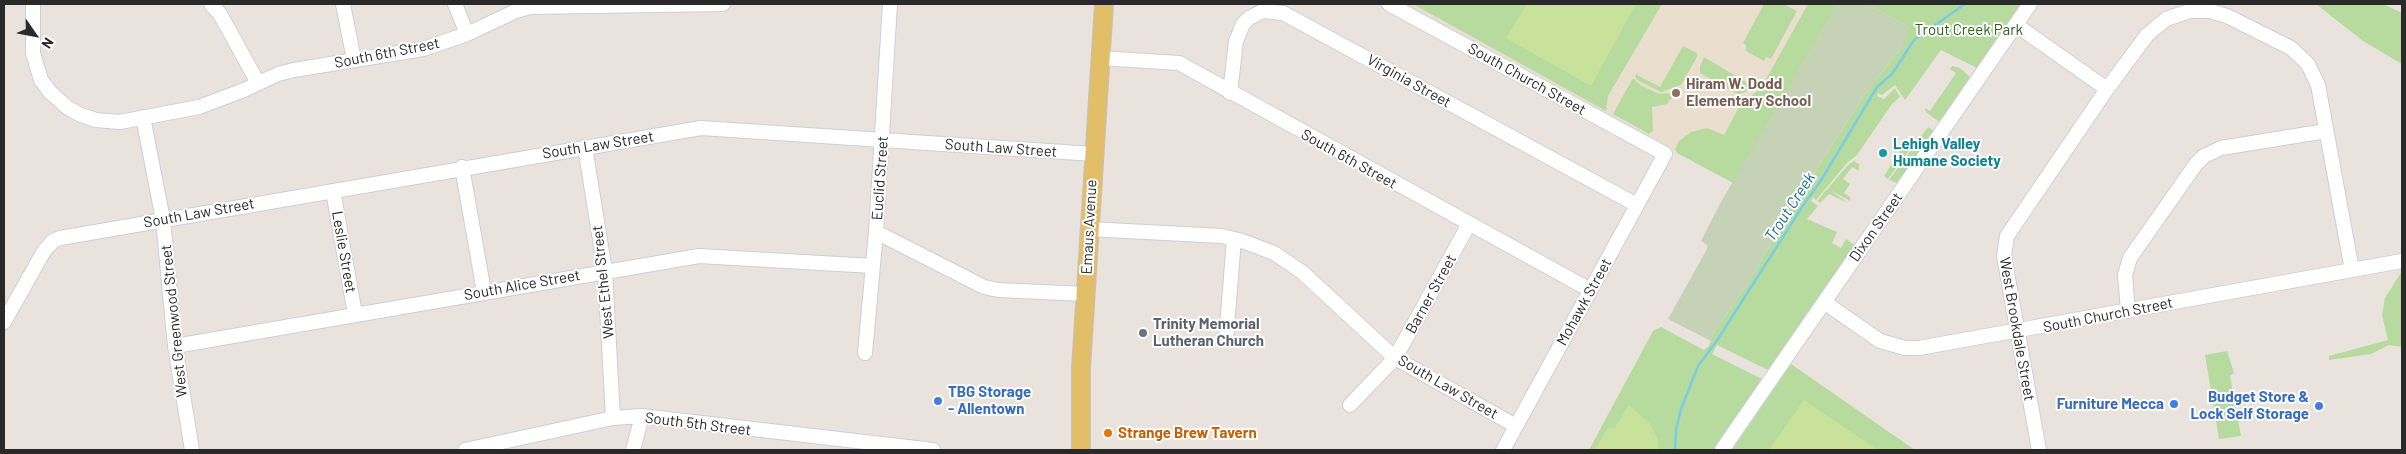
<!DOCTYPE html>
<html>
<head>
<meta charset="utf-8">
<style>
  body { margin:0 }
  #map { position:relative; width:2406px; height:454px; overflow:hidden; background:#eae3dd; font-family:Barlow,sans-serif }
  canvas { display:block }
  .frame { position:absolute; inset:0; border:5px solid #292929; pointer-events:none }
  .north { position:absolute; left:10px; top:10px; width:50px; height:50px; -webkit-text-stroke:4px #fff; paint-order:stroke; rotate:123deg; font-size:14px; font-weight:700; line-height:20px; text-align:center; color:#292929 }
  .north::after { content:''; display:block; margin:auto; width:18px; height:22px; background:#292929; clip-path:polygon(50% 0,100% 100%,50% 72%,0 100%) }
</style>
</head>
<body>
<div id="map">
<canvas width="2406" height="454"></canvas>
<div class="frame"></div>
<div class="north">N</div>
</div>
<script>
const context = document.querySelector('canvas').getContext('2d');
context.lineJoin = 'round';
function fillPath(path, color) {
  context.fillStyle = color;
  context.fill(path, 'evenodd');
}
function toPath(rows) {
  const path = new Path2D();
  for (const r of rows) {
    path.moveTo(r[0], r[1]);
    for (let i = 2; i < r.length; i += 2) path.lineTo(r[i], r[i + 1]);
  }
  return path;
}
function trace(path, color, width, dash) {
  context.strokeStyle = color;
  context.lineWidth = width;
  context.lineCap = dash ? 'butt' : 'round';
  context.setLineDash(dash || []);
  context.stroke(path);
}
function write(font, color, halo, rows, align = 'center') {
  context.font = font + ' Barlow,sans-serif';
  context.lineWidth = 4;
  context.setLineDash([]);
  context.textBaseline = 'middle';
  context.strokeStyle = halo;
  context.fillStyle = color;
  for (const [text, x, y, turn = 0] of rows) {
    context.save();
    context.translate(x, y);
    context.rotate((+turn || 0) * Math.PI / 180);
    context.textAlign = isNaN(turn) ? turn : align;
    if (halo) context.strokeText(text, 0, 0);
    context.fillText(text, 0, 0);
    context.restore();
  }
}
fillPath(toPath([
  [1403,4,1838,4,1733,183]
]), '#eadfce');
fillPath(toPath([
  [1413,4,1662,4,1608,96,1606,111],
  [1764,4,1783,4,1797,11,1771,59,1766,57,1764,61,1746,51,1746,45,1743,43],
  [1808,4,1838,4,1733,183,1677,153,1675,149,1679,141,1691,132,1707,128,1724,135,1743,100,1745,101,1761,88],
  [1867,4,2021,4,1977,68,1941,50,1905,100,1895,85,1882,95,1878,93,1877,96,1884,99,1895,88,1900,97,1892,104,1857,155,1848,162,1816,200,1813,197,1811,201,1818,206,1807,219,1837,232,1832,243,1841,248,1846,239,1855,245,1768,370,1717,345,1712,354,1762,379,1714,450,1589,450,1653,331,1661,327,1704,350,1709,346,1713,334,1752,277,1788,212,1799,197,1807,191,1809,181,1864,95,1901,48,1909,27],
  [2316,4,2383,4,2402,13,2402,64,2363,41],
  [1683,46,1697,53,1697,57,1681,85,1661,92,1637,80,1635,76,1640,70,1637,75,1660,87],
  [1704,57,1751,85,1749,88,1746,92,1738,94,1700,73,1700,66],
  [1952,66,1960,68,1970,77,1940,121,1938,121,1926,112,1925,108,1930,111,1956,73,1950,69],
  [1633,78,1640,85,1659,94,1671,93,1681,87,1667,104,1652,107,1653,131,1649,134,1613,114],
  [1928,127,1934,131,1897,183,1889,180],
  [1904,145,1910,149,1888,179,1884,176,1886,173],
  [1854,161,1859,164,1859,171,1852,167,1843,179,1850,184,1844,193,1850,197,1850,201,1830,190,1848,203,1829,194,1820,203,1817,201,1847,166],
  [2402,271,2402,347,2389,345,2371,354,2329,360,2329,356,2388,340,2382,315,2385,298],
  [2227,351,2234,373,2230,376,2241,436,2219,439,2205,355],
  [1791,364,1915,450,1732,450]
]), '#b7db9e');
fillPath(toPath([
  [1838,4,1867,4,1909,27,1908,34,1901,48,1864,95,1809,181,1804,196,1799,197,1788,212,1752,277,1713,334,1711,341,1668,319,1707,249,1707,245,1701,241,1722,200]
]), '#c5d2b6');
fillPath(toPath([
  [1527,4,1636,4,1591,86,1506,38],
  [1804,400,1876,449,1875,450,1769,450],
  [1629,405,1649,423,1658,440,1658,450,1595,450,1608,427,1614,429]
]), '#c8e29b');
trace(toPath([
  [1675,450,1676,430,1681,409,1698,366,1718,339,1804,204,1820,182,1877,87,1892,74,1914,40,1965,4]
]), '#7acde2', 2.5);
const minor = toPath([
  [33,4,33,53,41,80,50,92,68,108,81,115,96,120,120,122,199,107,244,90,278,74,294,70,423,49,467,34,516,11,530,7,723,4],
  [211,4,220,14,258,83],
  [343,4,354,60],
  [455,4,467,34],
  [1389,4,1665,154,1503,450],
  [2016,25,2107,89],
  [1100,58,1179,63,1590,290],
  [1230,93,1236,41,1243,24,1249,18,1263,11,1283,13,1637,205],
  [143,117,163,220,175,346,192,450],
  [585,147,605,271,613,418],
  [462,167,484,292],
  [333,191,355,314],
  [1089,229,1222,236,1242,241,1274,253,1302,272,1395,358,1516,426],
  [876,232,984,287,998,290,1085,294],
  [1824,302,1880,341,1905,348,1919,348,2402,261],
  [2128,311,2125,275,2130,258,2196,164,2204,156,2221,148,2326,131],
  [4,322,44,251,53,241,60,238,701,128,1094,154],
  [1226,339,1234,239],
  [175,346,699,256,873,266],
  [865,353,876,232,890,4],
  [1350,405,1395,358,1469,224],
  [465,450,613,418,642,416,933,450],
  [633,450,642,416],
  [1722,450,2030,4],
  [2039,450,2004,256,2007,236,2107,89,2147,35,2166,19,2190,11,2210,11,2227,16,2291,48,2308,64,2318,85,2352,270]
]);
const major = toPath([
  [1081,450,1081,368,1104,4]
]);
trace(minor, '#cbcfda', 16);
trace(major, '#c3c3c3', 20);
trace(minor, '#fff', 14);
trace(major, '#e2be69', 18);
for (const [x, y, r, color] of [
  [1676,93,5,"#8d6e63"],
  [1883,153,5,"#0f9aa8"],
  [1143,333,5,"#6b7280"],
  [938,401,5,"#3f7fe0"],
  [2174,404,5,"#3f7fe0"],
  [2319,406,5,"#3f7fe0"],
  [1108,433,5,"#e8710a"]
]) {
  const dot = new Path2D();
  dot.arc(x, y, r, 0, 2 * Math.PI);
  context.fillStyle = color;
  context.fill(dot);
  trace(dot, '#fff', 2);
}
write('15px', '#325f21', '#fff', [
  ["Trout Creek Park",1969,30]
]);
write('15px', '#292929', '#fff', [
  ["South 6th Street",387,53,-11],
  ["South Church Street",1527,79,29],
  ["Virginia Street",1409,81,29],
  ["South Law Street",598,145,-9],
  ["South Law Street",1001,148,4],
  ["South 6th Street",1349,159,29],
  ["Euclid Street",880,178,-86],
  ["South Law Street",199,213,-10],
  ["Emaus Avenue",1089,227,-87],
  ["Dixon Street",1876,227,-55],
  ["Leslie Street",344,252,80],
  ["West Ethel Street",603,282,-96],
  ["South Alice Street",522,285,-10],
  ["Barner Street",1431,294,-61],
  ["Mohawk Street",1584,302,-61],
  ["South Church Street",2108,315,-11],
  ["West Greenwood Street",174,321,-96],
  ["West Brookdale Street",2017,329,80],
  ["South Law Street",1448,387,30],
  ["South 5th Street",698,424,7]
]);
write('bold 15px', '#785e54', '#fff', [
  ["Hiram W. Dodd",1686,84],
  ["Elementary School",1686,101]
], 'left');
write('bold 15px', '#0d838f', '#fff', [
  ["Lehigh Valley",1893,144],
  ["Humane Society",1893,161]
], 'left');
write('bold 15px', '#5b616d', '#fff', [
  ["Trinity Memorial",1153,324],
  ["Lutheran Church",1153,341]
], 'left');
write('bold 15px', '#366cbe', '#fff', [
  ["TBG Storage",948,392,"left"],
  ["- Allentown",948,409,"left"],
  ["Budget Store &",2309,397],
  ["Lock Self Storage",2309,414],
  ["Furniture Mecca",2164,404]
], 'right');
write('bold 15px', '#c56008', '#fff', [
  ["Strange Brew Tavern",1118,433]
], 'left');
write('italic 16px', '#1a6d8c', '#fff', [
  ["Trout Creek",1790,207,-57]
]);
</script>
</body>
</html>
